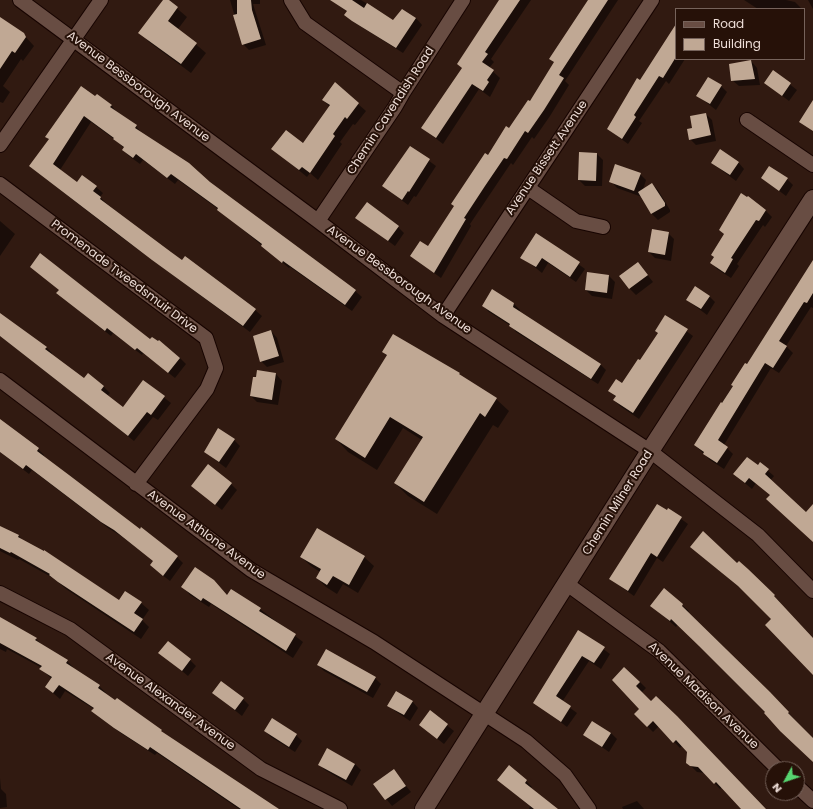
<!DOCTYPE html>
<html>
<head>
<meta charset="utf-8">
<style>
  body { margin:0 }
  #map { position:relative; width:813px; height:809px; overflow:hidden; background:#311a11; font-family:Poppins,sans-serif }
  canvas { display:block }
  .legend { position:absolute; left:675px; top:8px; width:130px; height:52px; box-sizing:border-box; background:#261108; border:1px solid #76635b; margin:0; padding:5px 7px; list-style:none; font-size:12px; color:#eeded8 }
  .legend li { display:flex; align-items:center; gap:8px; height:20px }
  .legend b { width:20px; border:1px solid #76635b }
  .north { position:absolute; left:765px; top:761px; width:40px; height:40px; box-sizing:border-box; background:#261108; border:1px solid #76635b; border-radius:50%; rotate:230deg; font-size:11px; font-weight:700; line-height:16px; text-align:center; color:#eeded8 }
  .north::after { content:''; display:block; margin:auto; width:14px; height:18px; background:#57d570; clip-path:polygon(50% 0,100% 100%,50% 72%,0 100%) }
</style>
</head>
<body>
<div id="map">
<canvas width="813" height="809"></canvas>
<ul class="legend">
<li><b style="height:5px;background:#684d43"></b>Road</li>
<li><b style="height:11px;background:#c0a894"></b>Building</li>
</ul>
<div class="north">N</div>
</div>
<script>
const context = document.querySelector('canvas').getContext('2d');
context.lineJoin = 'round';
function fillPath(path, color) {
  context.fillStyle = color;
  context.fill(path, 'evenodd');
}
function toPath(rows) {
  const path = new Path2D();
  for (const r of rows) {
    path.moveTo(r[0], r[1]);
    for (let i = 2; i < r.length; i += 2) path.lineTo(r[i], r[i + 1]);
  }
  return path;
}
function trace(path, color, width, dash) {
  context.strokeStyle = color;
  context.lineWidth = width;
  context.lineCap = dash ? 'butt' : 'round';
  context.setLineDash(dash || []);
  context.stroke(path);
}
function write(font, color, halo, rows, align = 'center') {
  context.font = font + ' Poppins,sans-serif';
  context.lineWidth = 4;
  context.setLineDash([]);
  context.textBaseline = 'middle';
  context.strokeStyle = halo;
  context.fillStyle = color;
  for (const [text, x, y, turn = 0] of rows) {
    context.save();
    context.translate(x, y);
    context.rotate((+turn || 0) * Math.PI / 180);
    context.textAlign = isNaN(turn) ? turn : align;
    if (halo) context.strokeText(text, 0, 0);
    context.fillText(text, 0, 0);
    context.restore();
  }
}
fillPath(toPath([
  [164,0,167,0,187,17,178,29,206,53,191,73,149,42,140,32],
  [230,0,260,0,260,4,253,4,266,45,249,50,243,44],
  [331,0,361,0,394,21,416,18,422,25,403,53,352,21,346,15,348,12],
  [500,0,531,0,491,59,494,62,489,68,500,78,490,97,479,89,443,144,422,128,463,69],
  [589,0,618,0,565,81,569,85,550,116,534,139,532,137,513,165,511,163,470,224,471,226,441,278,411,256,428,248,488,157,530,102,555,63,550,59],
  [744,0,786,0,795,2,801,8,758,9],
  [808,0,813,0,813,9],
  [0,18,23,34,34,46,23,61,21,59,3,86,10,92,3,103,0,102],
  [676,26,676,59,685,59,669,84,666,81,639,121,642,123,628,144,608,129],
  [751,61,757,68,760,85,739,86,732,80],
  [773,71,797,90,789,101,765,83],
  [721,86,727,92,716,110,698,96],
  [97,95,112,106,117,113,136,126,142,134,355,291,362,297,352,311,290,267,289,268,218,209,178,180,175,184,143,160,140,164,129,156,123,150,124,148,114,139,91,122,60,170,77,183,83,176,103,193,100,197,107,204,170,253,255,310,262,316,250,332,113,231,37,172,30,166],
  [323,100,358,104,366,111,355,125,353,124,340,142,342,144,318,180,310,173,307,177,273,149,303,144,330,107],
  [706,114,712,120,716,141,696,145,690,139,694,128],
  [410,147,436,166,416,197,414,196,408,205,383,186],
  [597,154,603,160,602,186,585,186,579,180],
  [738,162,744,169,736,181,712,163],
  [640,174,646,180,643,190,652,184,658,190,670,210,670,212,658,220,652,214,642,197,617,188,611,181],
  [762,178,787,179,793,185,786,196],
  [766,211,772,217,765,227,763,225,737,264,739,266,731,278,717,269,711,262,725,235,720,230],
  [356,217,398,227,404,233,395,246],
  [0,221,15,234,0,256],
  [668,233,674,239,671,261,655,258,649,252],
  [537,234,585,269,576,282,548,263,542,273,522,257],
  [813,261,813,308,811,307,786,346,793,353,779,373,771,368,724,445,733,454,724,469,710,460,695,445],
  [638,263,653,282,636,295,630,289],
  [31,267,180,358,186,364,175,378,143,353,142,355,113,333,111,336,64,299,60,290],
  [609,276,615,282,612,299,592,296,586,290],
  [709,296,715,302,707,315,687,300],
  [514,304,520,310,519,312,600,364,606,370,598,384,516,332,511,326,489,312,483,306],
  [0,314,46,347,52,353,51,355,84,380,88,375,104,387,110,393,107,396,123,408,143,381,171,403,158,420,153,417,134,441,0,336],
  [666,316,693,336,639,419,620,406,614,400,616,397,610,391,622,384,640,362,659,333],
  [271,331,277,338,284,362,267,367,261,361],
  [383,352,459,374,465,379,496,399,509,411,498,428,493,425,437,514,408,496,395,483,422,440,403,428,377,470,348,452,336,439,387,356],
  [258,371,276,374,282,381,278,405,257,402,251,396],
  [0,420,38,449,44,455,43,457,140,530,141,528,177,557,183,563,170,581,157,571,154,561,121,536,108,528,32,470,29,474,0,452],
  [234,440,240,446,226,468,205,452],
  [760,464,774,476,770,481,806,513,813,507,813,541,771,495,756,483,752,489,741,480],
  [231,484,237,490,222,510,192,486],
  [669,510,688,524,663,562,657,558,634,596,610,579],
  [0,527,19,536,24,542,119,601,125,592,141,603,149,610,142,620,149,627,141,639,66,589,53,578,19,559,18,560,0,551],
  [691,547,747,570,780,602,779,603,813,639,813,674,773,619,745,592],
  [301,557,364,557,374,566,358,593,343,584,337,594,326,587,317,578,320,572,311,566],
  [183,587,227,596,260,609,303,642,293,658,211,604,209,607,190,595],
  [664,590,689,611,688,612,776,699,813,740,813,761,678,624,676,627,652,606],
  [0,619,36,639,42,645,67,661,73,667,72,668,99,686,106,693,105,694,255,796,279,809,239,809,157,753,155,755,122,734,99,717,93,711,94,709,65,691,60,699,46,687,52,679,41,669,42,668,7,649,6,652,0,649],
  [579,631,610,654,601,669,589,661,562,702,577,713,567,727,534,702],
  [160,653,190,660,196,666,188,676],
  [318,665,375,678,381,684,373,698,324,671],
  [614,680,640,682,646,688,641,693,765,809,743,809,722,787,720,789,705,773,697,772,691,766,688,752,682,746,680,748,659,726,653,732,635,714,641,709],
  [213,693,243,699,249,705,242,716],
  [412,701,418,708,410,721,395,711,389,705],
  [430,712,454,731,444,744,420,725],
  [265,731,296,735,302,741,295,752,271,737],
  [611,733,617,739,609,752,584,735],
  [319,764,355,764,361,770,352,786,325,770],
  [393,770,411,792,392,806,374,784],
  [0,778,1,789,6,794,7,807,0,808],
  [526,781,532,787,530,789,556,809,529,809,530,806,505,786],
  [637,801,644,809,623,809,622,807]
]), '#0007');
fillPath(toPath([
  [163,0,169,0,178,7,168,21,197,43,181,64,138,33],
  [237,0,251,0,252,10,261,39,242,45,233,15,237,14],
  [330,0,352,0,364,8,367,3,393,20,402,9,416,18,396,48,352,21,344,15,347,11],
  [499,0,520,0,485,52,488,54,482,62,494,70,487,80,489,82,483,91,472,84,436,138,421,128,462,68,457,64],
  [588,0,608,0,559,75,564,78,544,110,528,133,525,131,507,159,504,158,485,186,464,218,466,219,434,273,410,256,420,241,428,246,454,206,451,204,485,153,488,155,506,126,509,128,528,100,530,101,554,62,549,59],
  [0,17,24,33,26,37,15,53,12,51,0,69],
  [676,24,676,57,663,78,659,76,634,115,636,117,622,139,607,129,637,78,640,80],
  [751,60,755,79,731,81,729,64],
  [773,70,791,83,782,96,764,83],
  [708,77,722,85,710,104,696,96],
  [335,82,359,103,347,119,345,117,333,134,335,136,310,173,302,167,299,170,271,149,286,130,303,143,330,105,322,100],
  [81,86,95,96,97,94,112,105,110,107,137,125,135,128,189,163,210,182,356,290,345,305,283,261,282,263,261,246,262,244,217,210,218,208,171,174,167,178,136,154,133,158,122,150,124,147,113,139,114,138,84,116,53,164,77,182,82,175,97,186,93,191,101,197,100,199,171,252,182,260,185,256,256,309,243,326,152,260,29,166,49,139,45,137],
  [813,100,813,131,799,122],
  [706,113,711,135,689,140,687,129,692,128,690,116],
  [410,146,430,159,409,192,408,191,402,200,382,186],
  [720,149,739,162,730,175,711,163],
  [579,152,597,153,596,181,578,180],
  [615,164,641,173,634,191,609,182],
  [769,166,788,178,779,191,761,178],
  [652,183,665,203,665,206,651,214,638,192],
  [741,193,747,197,748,196,766,210,759,221,756,220,731,258,733,259,725,273,710,263,714,257,711,255,724,234,719,230],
  [367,202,399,226,388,241,355,218],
  [652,229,669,232,665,255,648,252],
  [536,233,580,262,570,277,542,258,536,267,520,258],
  [40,253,150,339,152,337,158,341,159,340,180,358,168,373,137,348,135,350,107,328,105,331,56,293,59,290,30,267],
  [813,260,813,293,807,303,804,302,779,341,787,346,773,368,765,363,718,440,728,447,717,463,703,454,704,452,694,445,721,402,722,403,733,386,731,385,745,363,747,364],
  [638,262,648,275,629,289,619,276],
  [587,272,609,275,607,293,585,290],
  [695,286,710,296,701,309,686,300],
  [492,289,514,303,513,307,601,364,591,379,509,326,510,324,482,306],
  [0,313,47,347,45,349,84,378,88,373,104,386,101,390,123,407,143,380,165,396,151,415,147,412,128,436,0,336],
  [665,315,688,329,633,413,613,400,616,396,608,391,616,379,622,383,638,359,640,360,658,333,655,331],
  [271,330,279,356,260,362,253,336],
  [393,334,460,373,459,374,497,398,485,417,480,413,424,502,394,483,423,437,390,417,365,458,335,439,387,355,382,352],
  [257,370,276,373,272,400,250,396,253,377,256,377],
  [0,419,39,448,37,451,69,475,140,529,141,527,178,556,163,576,150,565,153,561,114,530,101,522,26,465,23,469,0,452],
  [218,428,235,439,219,462,204,452],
  [747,457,758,465,760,462,769,469,765,474,806,512,813,504,813,542,766,499,770,495,749,478,745,483,733,474],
  [208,464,232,483,215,505,191,486],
  [657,504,667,510,668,508,682,517,657,557,651,553,628,591,609,579],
  [0,526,19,535,18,537,44,551,44,550,119,600,125,591,142,602,134,613,143,619,134,632,58,582,49,575,50,574,11,552,10,553,0,548],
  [317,528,365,556,349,585,333,576,327,585,316,578,321,569,300,557],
  [703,531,737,563,739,561,748,569,775,595,774,596,813,638,813,675,765,625,771,619,738,586,690,547],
  [195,567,214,580,227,595,231,589,261,608,259,611,296,634,286,651,203,598,201,601,181,587],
  [664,588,683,604,682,606,770,692,789,712,788,713,813,738,813,762,780,731,764,713,765,712,699,646,671,619,670,621,650,606],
  [0,617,37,638,35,640,68,660,66,663,100,685,98,688,115,700,117,698,162,730,161,731,279,809,241,809,150,747,148,750,114,728,91,711,94,708,59,685,53,693,45,687,52,677,39,669,42,666,0,643],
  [578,630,605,647,594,663,582,656,556,696,571,706,561,722,533,703],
  [168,641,191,659,182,671,158,653],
  [326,649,376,677,367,692,317,665],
  [624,667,640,682,636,686,651,701,656,696,677,716,766,809,741,809,716,782,714,784,698,767,690,766,686,763,687,752,676,740,673,743,653,721,647,727,634,714,639,709,612,680],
  [221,681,244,698,235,710,212,693],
  [396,691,413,701,404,715,387,706],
  [430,710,448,724,437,739,419,725],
  [272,718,297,734,289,747,264,731],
  [592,721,611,733,602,747,583,735],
  [327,748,355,764,346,780,318,765],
  [509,765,527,780,525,783,558,809,534,809,497,780],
  [394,769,406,786,385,800,373,784]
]), '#c0a894');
const minor = toPath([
  [20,0,318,221,443,316,650,451,758,535,813,591],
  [291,0,305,23,403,93],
  [747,120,813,165],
  [0,145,101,0],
  [0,184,206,338,216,368,207,389,136,484],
  [528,188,576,221,603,227],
  [318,221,395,107,403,93,463,0],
  [443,316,652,0],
  [0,380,251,570,374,642,526,741,565,775,589,809],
  [567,584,659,651,778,769],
  [0,593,70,629,261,769,340,809],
  [797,786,813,801]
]);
const tertiary = toPath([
  [424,809,650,451,813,199]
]);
trace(minor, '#170401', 16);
trace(tertiary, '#170401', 20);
trace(minor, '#684d43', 14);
trace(tertiary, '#684d43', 18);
write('12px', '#eeded8', '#261108', [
  ["Avenue Bessborough Avenue",138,87,37],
  ["Chemin Cavendish Road",391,111,-57],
  ["Avenue Bissett Avenue",547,158,-56],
  ["Promenade Tweedsmuir Drive",124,277,37],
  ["Avenue Bessborough Avenue",399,280,36],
  ["Chemin Milner Road",618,503,-58],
  ["Avenue Athlone Avenue",206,535,36],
  ["Avenue Madison Avenue",703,696,44],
  ["Avenue Alexander Avenue",170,702,36]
]);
</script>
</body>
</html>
